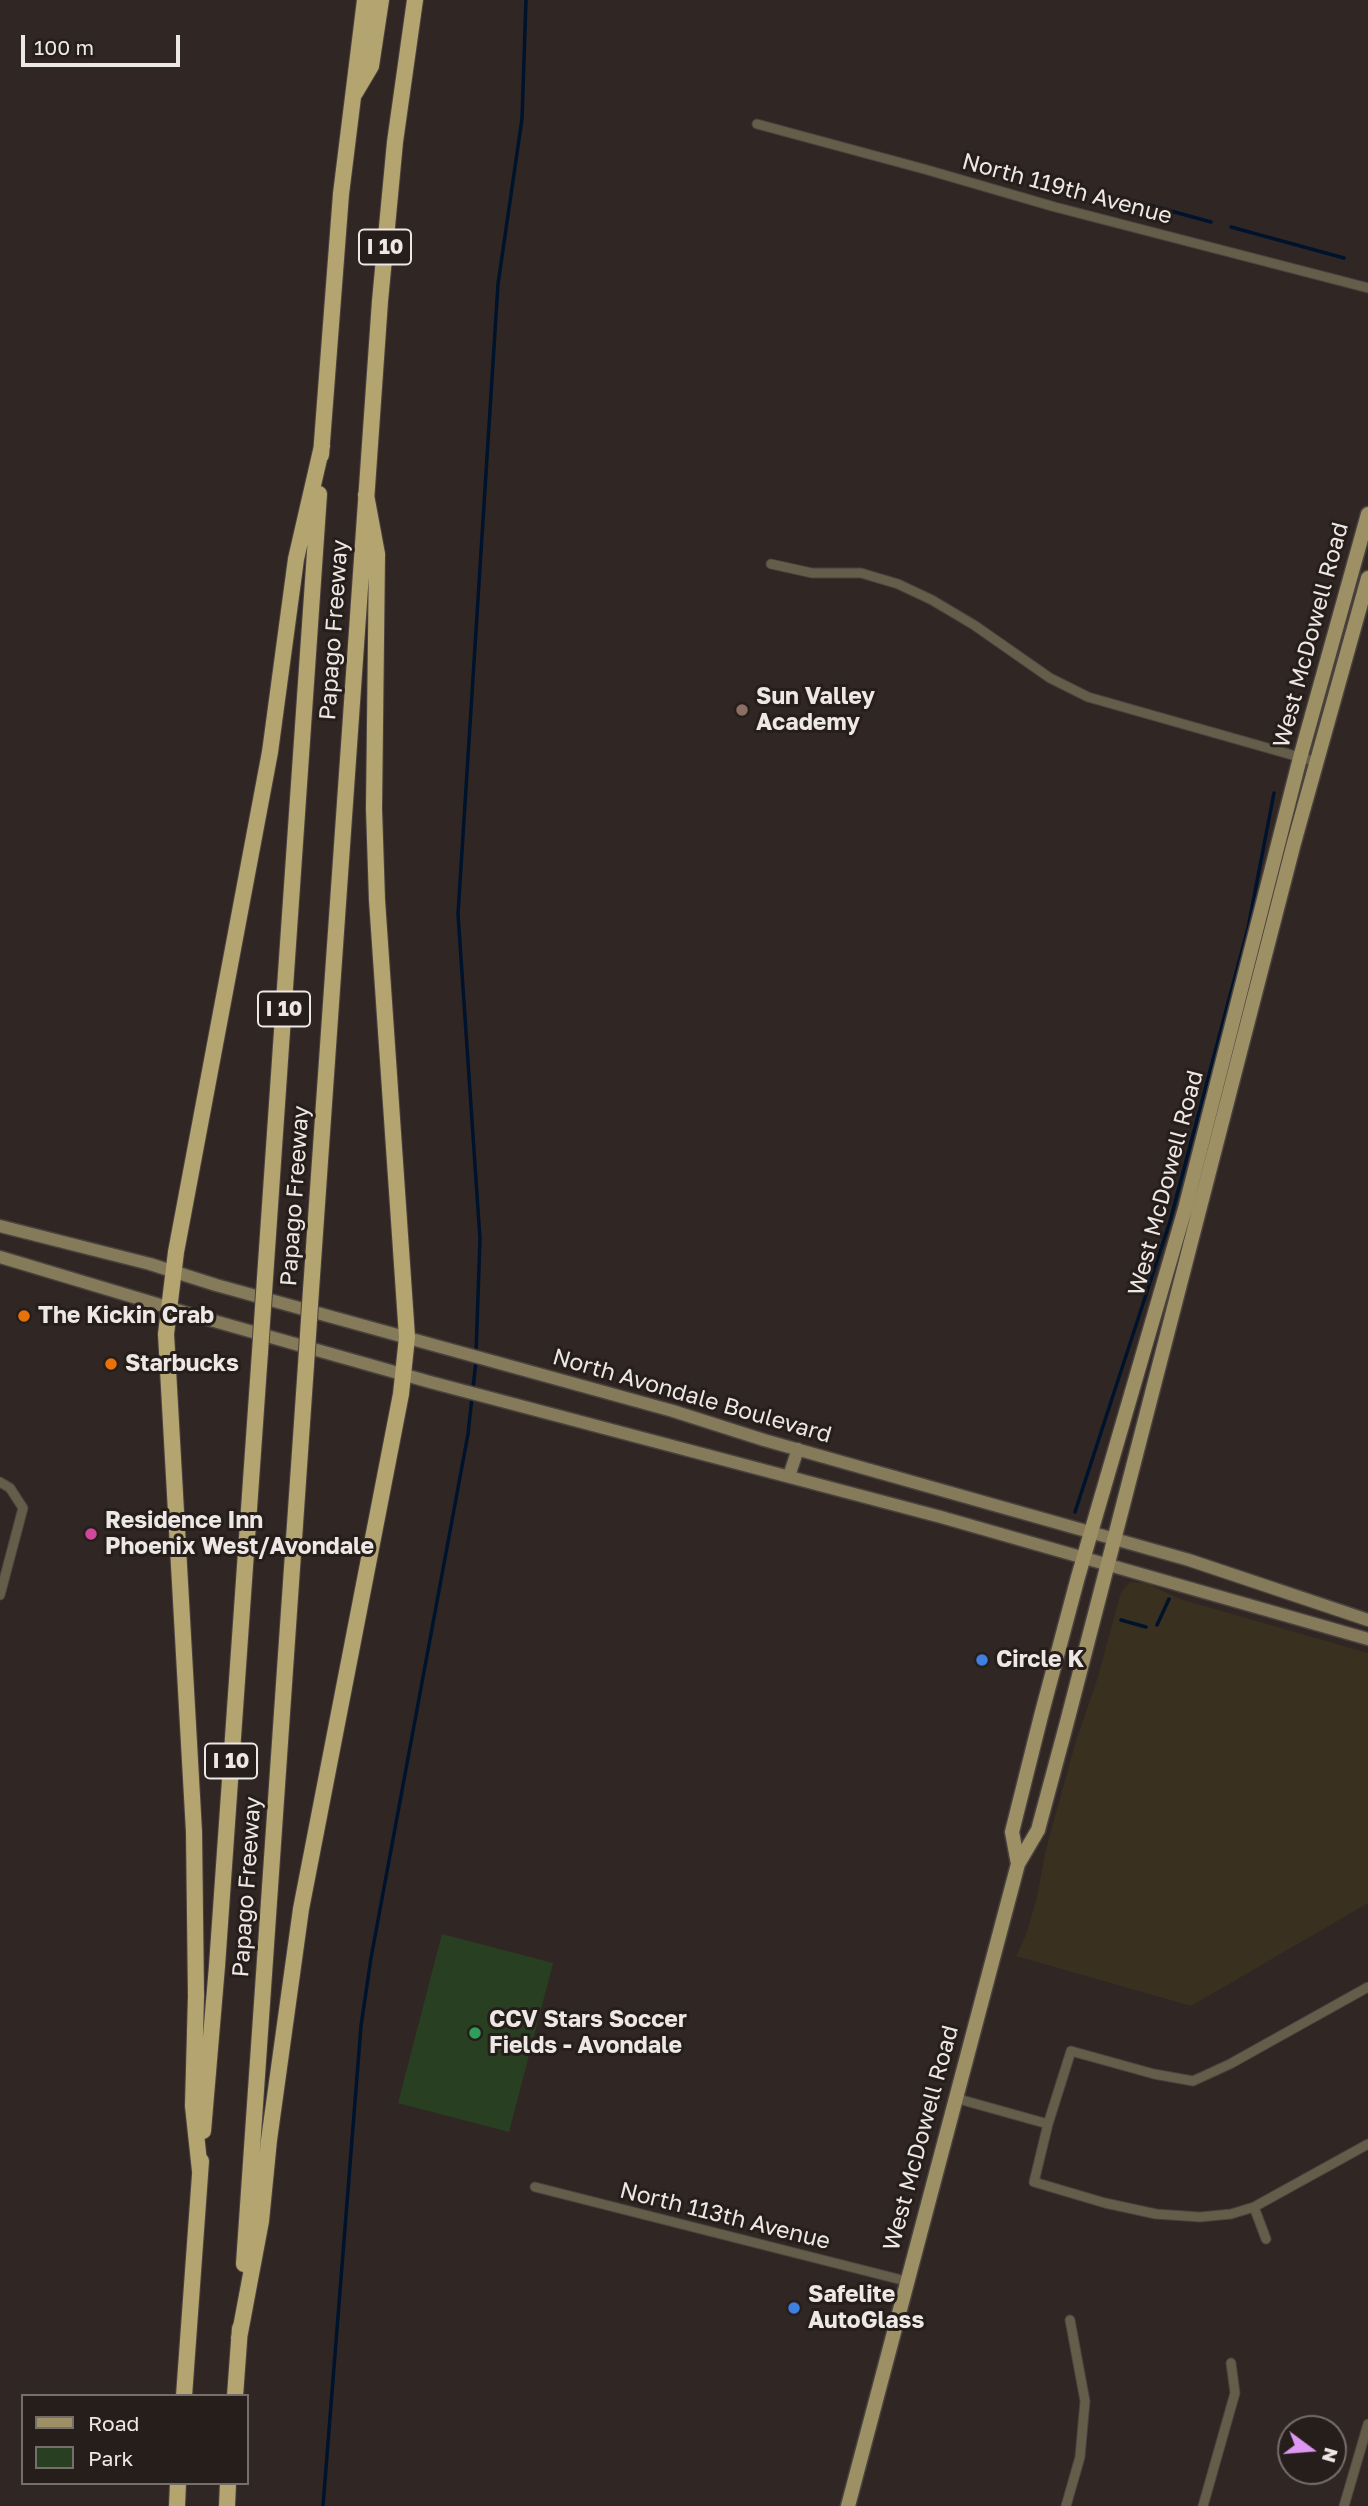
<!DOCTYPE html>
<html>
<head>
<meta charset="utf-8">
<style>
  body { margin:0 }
  #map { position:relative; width:1368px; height:2506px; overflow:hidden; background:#302724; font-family:"Golos Text",sans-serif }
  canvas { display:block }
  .legend { position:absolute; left:21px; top:2394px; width:228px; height:91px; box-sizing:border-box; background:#261e1a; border:2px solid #766e6b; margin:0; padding:9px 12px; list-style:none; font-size:21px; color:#ede7e5 }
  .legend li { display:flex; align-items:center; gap:14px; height:35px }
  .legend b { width:35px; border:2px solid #766e6b }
  .north { position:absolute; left:1277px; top:2415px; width:70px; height:70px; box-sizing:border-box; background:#261e1a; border:2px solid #766e6b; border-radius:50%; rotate:106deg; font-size:19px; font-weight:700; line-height:28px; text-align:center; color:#ede7e5 }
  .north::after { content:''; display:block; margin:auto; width:24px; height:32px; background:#de98f3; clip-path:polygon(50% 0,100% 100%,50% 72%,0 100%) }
  .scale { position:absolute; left:21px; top:35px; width:159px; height:32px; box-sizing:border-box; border:4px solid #ede7e5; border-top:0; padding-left:9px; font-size:21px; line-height:24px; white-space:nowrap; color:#ede7e5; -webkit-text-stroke:5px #261e1a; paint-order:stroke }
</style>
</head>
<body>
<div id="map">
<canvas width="1368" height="2506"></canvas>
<ul class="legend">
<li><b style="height:9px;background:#9e9065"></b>Road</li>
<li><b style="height:19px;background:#293f21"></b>Park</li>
</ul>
<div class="north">N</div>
<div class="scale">100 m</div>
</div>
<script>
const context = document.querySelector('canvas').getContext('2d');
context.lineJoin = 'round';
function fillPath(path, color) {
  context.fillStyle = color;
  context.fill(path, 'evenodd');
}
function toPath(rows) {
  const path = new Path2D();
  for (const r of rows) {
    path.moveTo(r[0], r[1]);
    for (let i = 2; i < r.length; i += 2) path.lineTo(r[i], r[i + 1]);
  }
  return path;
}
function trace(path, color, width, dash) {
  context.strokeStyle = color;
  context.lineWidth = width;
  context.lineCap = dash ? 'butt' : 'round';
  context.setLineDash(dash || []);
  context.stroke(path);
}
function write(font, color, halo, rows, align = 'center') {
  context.font = font + ' "Golos Text",sans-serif';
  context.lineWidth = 6;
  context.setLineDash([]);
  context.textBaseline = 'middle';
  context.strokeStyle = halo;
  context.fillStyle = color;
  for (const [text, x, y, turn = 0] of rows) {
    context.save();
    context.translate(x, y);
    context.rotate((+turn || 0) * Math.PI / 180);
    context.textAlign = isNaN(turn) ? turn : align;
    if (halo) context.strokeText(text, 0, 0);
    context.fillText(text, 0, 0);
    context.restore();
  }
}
fillPath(toPath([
  [1130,1582,1146,1583,1180,1599,1368,1653,1368,1903,1191,2006,1016,1956,1026,1935,1037,1897,1046,1849,1076,1741,1098,1677,1121,1592]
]), '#39301f');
fillPath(toPath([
  [442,1934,553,1963,509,2132,398,2103]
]), '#293f21');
trace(toPath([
  [1149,205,1211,222],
  [1231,227,1344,258],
  [476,1354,480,1239,458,914,498,284,522,119,526,0],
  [1075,1512,1170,1221,1248,928,1274,793],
  [1121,1620,1146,1627],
  [1157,1625,1169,1599],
  [323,2506,361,2026,371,1958,468,1434,476,1361]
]), '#00132c', 3.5);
const street = toPath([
  [757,124,924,169,1055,207,1368,288],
  [771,564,812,573,861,573,898,584,932,600,974,625,1050,678,1088,697,1317,762],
  [0,1482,10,1488,23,1508,0,1595],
  [1368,1987,1230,2064,1193,2081,1154,2074,1071,2051,1048,2124,1034,2182,1105,2203,1156,2214,1200,2217,1231,2214,1254,2207,1368,2144],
  [955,2098,1048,2124],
  [535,2187,906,2281],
  [1254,2207,1266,2239],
  [1066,2506,1080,2457,1085,2401,1070,2320],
  [1203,2506,1235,2393,1231,2363],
  [1344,2506,1368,2424]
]);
const secondary = toPath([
  [0,1226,150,1264,216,1285,673,1411,764,1440,1189,1560,1368,1620],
  [0,1257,207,1319,430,1382,941,1517,1368,1639],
  [789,1476,798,1449]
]);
const primary = toPath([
  [1018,1864,1012,1832,1041,1716,1078,1577,1185,1209,1300,758,1368,514],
  [848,2506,1018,1864,1038,1830,1067,1722,1294,843,1368,578]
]);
const highway = toPath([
  [355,93,371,66,381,0],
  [321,455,341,194,365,0],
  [265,1278,319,494],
  [311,1290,380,301,395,142,415,0],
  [203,2131,217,1966,260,1352],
  [200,2171,193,2106,196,1996,194,1832,166,1334,176,1252,270,752,296,559,322,446],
  [244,2264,306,1365],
  [239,2338,261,2221,269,2140,301,1909,401,1394,407,1337,377,900,374,809,377,554,366,495],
  [184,2396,201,2161],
  [235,2396,240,2328],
  [177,2506,178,2483],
  [227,2506,228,2483]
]);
trace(street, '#4a423f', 11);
trace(secondary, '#4a423f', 15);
trace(primary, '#4a423f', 17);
trace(highway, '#4a423f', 18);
trace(street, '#645d49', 9);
trace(secondary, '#857a59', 12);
trace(primary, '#9e9065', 14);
trace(highway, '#b4a470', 16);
const highwayBridge = toPath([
  [260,1352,265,1278],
  [306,1365,311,1290]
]);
trace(highwayBridge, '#4a423f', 18, []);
trace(highwayBridge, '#b4a470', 16);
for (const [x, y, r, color] of [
  [742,710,7,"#8d6e63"],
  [24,1316,7,"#e8710a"],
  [111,1364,7,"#e8710a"],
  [91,1534,7,"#d1479c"],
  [982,1660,7,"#3f7fe0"],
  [475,2033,7,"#2e9e5b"],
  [794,2308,7,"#3f7fe0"]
]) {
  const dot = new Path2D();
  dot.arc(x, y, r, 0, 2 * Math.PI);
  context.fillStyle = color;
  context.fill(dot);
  trace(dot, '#261e1a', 2.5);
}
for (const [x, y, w] of [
  [385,247,52],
  [284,1009,52],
  [231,1761,52]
]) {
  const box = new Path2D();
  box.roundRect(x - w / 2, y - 17.5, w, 35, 5);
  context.fillStyle = '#261e1a';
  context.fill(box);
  trace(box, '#ede7e5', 2);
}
write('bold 21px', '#ede7e5', null, [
  ["I 10",385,247],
  ["I 10",284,1009],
  ["I 10",231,1761]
]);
write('23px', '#ede7e5', '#261e1a', [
  ["North 119th Avenue",1067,189,15],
  ["Papago Freeway",334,630,-86],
  ["West McDowell Road",1311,635,-75],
  ["West McDowell Road",1166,1183,-75],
  ["Papago Freeway",295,1196,-86],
  ["North Avondale Boulevard",692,1396,16],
  ["Papago Freeway",247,1887,-86],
  ["West McDowell Road",921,2138,-75],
  ["North 113th Avenue",725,2216,14]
]);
write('bold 23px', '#ede7e5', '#261e1a', [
  ["Sun Valley",756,697],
  ["Academy",756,723],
  ["The Kickin Crab",38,1316],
  ["Starbucks",125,1364],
  ["Residence Inn",105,1521],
  ["Phoenix West/Avondale",105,1547],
  ["Circle K",996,1660],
  ["CCV Stars Soccer",489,2020],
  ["Fields - Avondale",489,2046],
  ["Safelite",808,2295],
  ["AutoGlass",808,2321]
], 'left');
</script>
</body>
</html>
